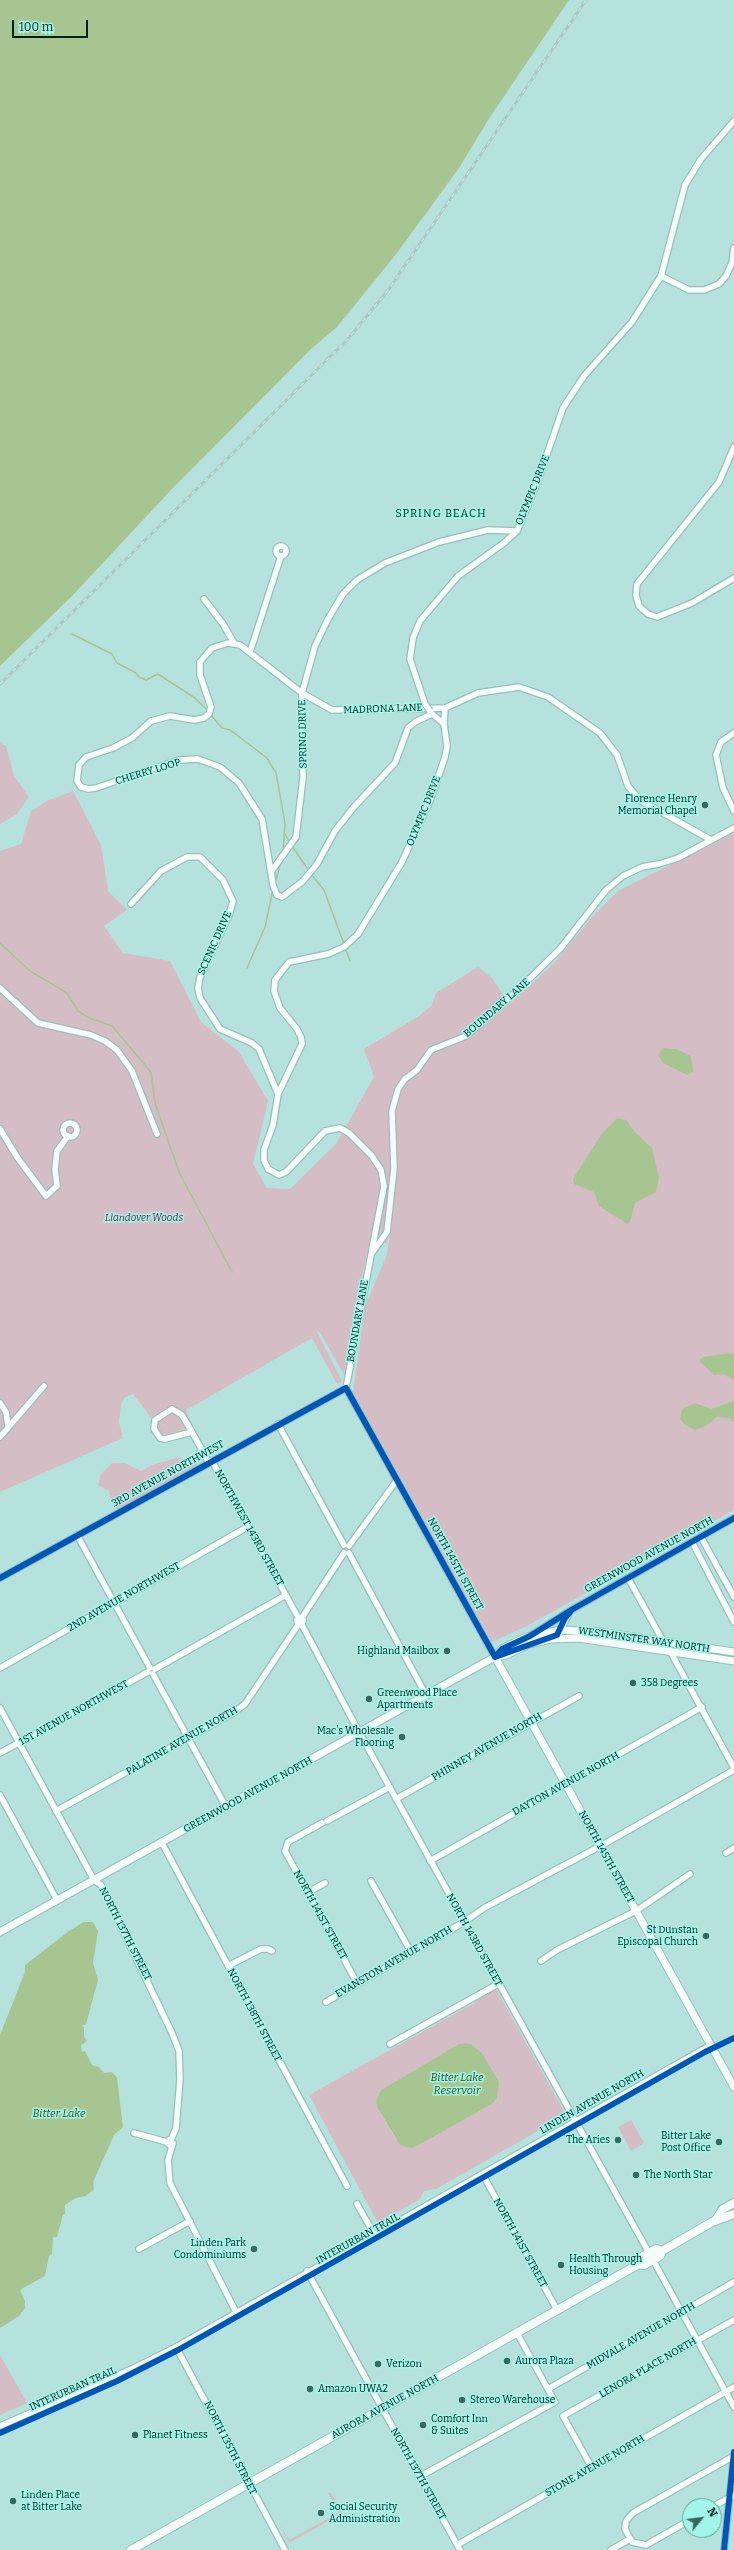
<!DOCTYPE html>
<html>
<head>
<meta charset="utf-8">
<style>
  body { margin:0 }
  #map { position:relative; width:734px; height:2550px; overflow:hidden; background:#b5e2dc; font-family:Bitter,serif }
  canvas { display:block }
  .north { position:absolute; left:682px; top:2498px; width:40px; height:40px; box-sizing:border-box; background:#a2f5e9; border:1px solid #61a097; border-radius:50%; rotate:61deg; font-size:11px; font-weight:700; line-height:16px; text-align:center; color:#00211d }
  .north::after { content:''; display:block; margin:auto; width:14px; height:18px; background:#3f6560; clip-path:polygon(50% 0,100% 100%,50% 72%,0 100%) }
  .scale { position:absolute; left:12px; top:20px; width:76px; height:18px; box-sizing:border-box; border:2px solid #00211d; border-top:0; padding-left:5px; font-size:12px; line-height:14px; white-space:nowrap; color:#00211d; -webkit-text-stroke:3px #a2f5e9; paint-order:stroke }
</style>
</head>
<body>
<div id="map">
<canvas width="734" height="2550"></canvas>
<div class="north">N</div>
<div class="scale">100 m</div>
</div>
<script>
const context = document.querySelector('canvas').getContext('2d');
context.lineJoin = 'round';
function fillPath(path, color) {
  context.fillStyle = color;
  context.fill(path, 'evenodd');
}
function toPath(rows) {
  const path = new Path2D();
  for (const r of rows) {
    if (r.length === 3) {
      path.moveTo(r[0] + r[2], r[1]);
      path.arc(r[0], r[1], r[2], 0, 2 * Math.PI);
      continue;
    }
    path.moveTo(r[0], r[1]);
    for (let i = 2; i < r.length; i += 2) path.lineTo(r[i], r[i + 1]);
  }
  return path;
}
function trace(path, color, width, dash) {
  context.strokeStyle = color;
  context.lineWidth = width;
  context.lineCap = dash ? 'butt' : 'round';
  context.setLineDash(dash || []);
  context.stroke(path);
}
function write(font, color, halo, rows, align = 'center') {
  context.font = font + ' Bitter,serif';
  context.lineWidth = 3;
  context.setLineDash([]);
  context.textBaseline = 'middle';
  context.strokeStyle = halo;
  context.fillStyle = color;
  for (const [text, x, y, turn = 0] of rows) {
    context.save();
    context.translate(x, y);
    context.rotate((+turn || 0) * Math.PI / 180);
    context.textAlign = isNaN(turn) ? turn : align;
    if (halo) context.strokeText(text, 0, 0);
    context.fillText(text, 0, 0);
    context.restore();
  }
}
fillPath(toPath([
  [0,743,6,746,14,776,29,797,17,814,0,824],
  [73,791,101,845,108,891,127,910,104,926,123,953,170,961,201,1022,239,1052,268,1101,253,1164,267,1188,290,1189,336,1144,374,1077,364,1049,419,1016,432,1005,436,993,478,967,492,978,509,1004,552,965,596,913,618,891,734,833,734,1510,527,1626,492,1642,353,1392,365,1306,387,1255,392,1215,387,1245,373,1226,355,1310,345,1376,319,1331,317,1332,342,1381,337,1384,312,1338,186,1410,193,1426,171,1434,163,1435,158,1432,155,1423,133,1394,124,1398,121,1404,119,1422,123,1438,0,1492,0,851,21,844,31,811,47,801],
  [180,1457,182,1461,194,1458,198,1466,118,1510,113,1507,109,1491,98,1485,101,1474,112,1463,125,1463,141,1471,152,1465],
  [496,1989,566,2115,436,2189,424,2191,420,2199,378,2223,309,2095,467,2007,475,2004,474,2002],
  [465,2043,471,2044,481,2052,396,2140,377,2107,376,2100,381,2090,459,2044],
  [631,2120,644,2143,631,2151,618,2127],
  [0,2355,27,2403,0,2415],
  [328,2492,331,2493,343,2513,289,2543,280,2525,289,2540,338,2513]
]), '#d4bdc5');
fillPath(toPath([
  [0,0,569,0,490,117,459,168,397,253,337,327,311,349,171,490,72,596,0,666],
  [663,1048,676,1049,691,1056,693,1072,687,1075,663,1063,658,1055],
  [617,1118,626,1120,636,1133,652,1148,659,1178,656,1192,635,1203,630,1222,627,1224,599,1206,594,1192,574,1184,573,1179,601,1135],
  [730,1353,734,1355,734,1380,723,1374,714,1375,699,1361,703,1357],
  [734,1401,734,1422,729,1418,717,1417,706,1426,695,1430,684,1424,680,1419,682,1409,695,1403,711,1409],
  [84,1922,93,1922,98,1931,93,1963,98,1980,86,2024,82,2026,84,2027,84,2036,87,2041,81,2045,82,2052,85,2051,92,2065,99,2067,104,2073,111,2072,117,2077,123,2127,114,2135,93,2182,94,2189,86,2196,76,2198,65,2205,65,2214,63,2215,57,2237,53,2237,52,2254,49,2256,45,2276,23,2288,20,2291,25,2301,25,2308,19,2316,0,2328,0,2035,25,1972,25,1965,69,1931],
  [465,2043,471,2044,481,2052,499,2082,497,2098,493,2103,417,2146,411,2148,400,2145,377,2107,376,2100,381,2090,459,2044]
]), '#a7c591');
trace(toPath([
  [72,634,112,654,117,663,136,673,139,677,146,680,158,674,195,698,206,709],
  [211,715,222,728,230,730,267,758,276,773,285,823,283,853],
  [284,832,290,843],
  [292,846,309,871],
  [311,874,324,890,344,944],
  [275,883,281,862],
  [0,943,30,971,67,993,78,1011,89,1018,112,1026,151,1072,155,1103,179,1172,232,1272],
  [345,948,350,961],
  [247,968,265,927,273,889]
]), '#a7c591', 1.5);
const minor = toPath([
  [661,276,689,290,704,290,719,284,726,276,732,263,734,248],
  [734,447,719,482,637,584,636,595,639,606,648,614,657,617,692,603,734,578],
  [281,551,5],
  [204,599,223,624,234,643],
  [250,652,281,556],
  [425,704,410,659,413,638,420,621,458,576,504,543,517,531,537,483,563,408,584,376,632,322,661,276,685,185,701,159,734,121],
  [432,714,415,722,408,728,395,763,353,808,335,831,317,864,302,882,282,897,277,895,273,885,262,819,239,783,220,767,198,759,179,760,96,788,88,789,81,787,77,781,79,765,86,757,113,748,132,738,151,721,170,716,194,720,204,718,209,714,211,707,200,675,200,662,212,648,228,643,240,645,302,693,332,710,445,708],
  [444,724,445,708,478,693,519,687,548,697,600,733,617,755,628,786,640,800,711,840],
  [734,733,721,742,716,755,723,788,734,811],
  [271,872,296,837,303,778,302,693,315,646,328,619,343,594,357,580,385,563,439,542,488,530,517,531],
  [131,904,161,871,187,857,200,857,223,880,233,901,229,915,200,977,198,988,200,998,220,1029,252,1043,259,1049,278,1094],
  [0,988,38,1023,91,1035,105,1041,117,1050,132,1071,157,1134],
  [70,1130,7],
  [0,1129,17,1157,46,1196,57,1186,55,1169,57,1151,68,1136],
  [372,1253,387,1232,394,1168,392,1111,398,1089,405,1079,417,1070,431,1050,466,1036,518,990,560,949,606,890,623,876,642,867,659,864,678,858,734,828],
  [346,1388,384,1186,381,1170,372,1156,349,1133,340,1128,325,1131,286,1172,279,1175,268,1169,264,1160,264,1150,273,1125,278,1094,302,1044,301,1037,297,1029,280,1008,274,991,275,980,289,962,328,954,344,947,358,934,402,862,431,798,445,757,447,746,444,724,430,712],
  [346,1388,495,1657],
  [0,1403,6,1412,8,1426],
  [172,1409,182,1415,192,1432,165,1439,160,1438,154,1429,155,1420,172,1409],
  [278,1424,344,1545],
  [192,1432,209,1463],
  [0,1437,44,1386],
  [212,1461,299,1619],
  [77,1535,150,1668],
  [701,1537,734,1597],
  [692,1542,734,1622],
  [349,1546,397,1480],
  [349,1553,426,1695],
  [0,1578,346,1388],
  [628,1578,663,1641],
  [301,1619,344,1553],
  [302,1625,298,1625,297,1620,303,1620,302,1625,359,1732,649,2253],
  [530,1636,573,1609,734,1518],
  [552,1638,559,1634,569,1613],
  [670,1651,734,1768],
  [0,1668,249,1526],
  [155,1669,286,1595],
  [153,1674,226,1807],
  [0,1708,94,1880,101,1885,172,2033,179,2051,180,2079,176,2128,171,2140],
  [0,1753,148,1672],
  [0,1795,57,1900],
  [396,1799,579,1696],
  [56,1811,233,1713,245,1704,298,1625],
  [327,1821,390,1787],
  [322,1823,288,1842,285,1851,357,1983],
  [162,1843,347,2186],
  [726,1853,734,1848],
  [430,1861,702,1707],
  [371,1881,411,1952],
  [307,1893,325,1883],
  [541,1961,557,1950,636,1911,690,1874],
  [228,1966,261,1949,268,1949,272,1951],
  [326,2002,464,1922,484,1908,606,1843,734,1770],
  [390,2044,498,1984],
  [134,2133,167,2142],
  [171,2146,167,2143,169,2140,173,2143,168,2160,170,2183,236,2312],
  [483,2175,557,2310],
  [357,2204,374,2234],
  [139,2249,190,2221],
  [653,2260,734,2407],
  [307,2271,460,2550],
  [176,2347,285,2550],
  [548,2389,734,2282],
  [0,2426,134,2368,176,2347,711,2045],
  [592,2468,563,2416,734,2320],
  [419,2477,555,2402,517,2333],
  [714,2506,734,2495],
  [690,2520,646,2545,632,2542,625,2529,626,2521,633,2513,734,2456],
  [457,2545,734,2387],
  [611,2550,630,2539],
  [724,2550,734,2455]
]);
const major = toPath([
  [495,1657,734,2087],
  [495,1657,502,1649,524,1638,561,1630,600,1632,734,1652],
  [0,1932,464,1674,495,1657,506,1655,529,1644,551,1639,578,1638,734,1661]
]);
const highway = toPath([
  [715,2221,723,2209,734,2203],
  [639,2264,640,2258,656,2249,662,2251],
  [131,2550,639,2264,644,2265,660,2256,662,2251,712,2222,734,2214]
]);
trace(minor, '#9abeb9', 8);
trace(major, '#9abeb9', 9);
trace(highway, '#9abeb9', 10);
trace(minor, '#f4fbfa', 5.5);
trace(major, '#f4fbfa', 7);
trace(highway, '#f4fbfa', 8);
const rail = toPath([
  [0,684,348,339,389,289,586,0]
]);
trace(rail, '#b6c3c1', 3);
trace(rail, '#a2f5e9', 1.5, [4.5]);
const minorBridge = toPath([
  [425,704,430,711]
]);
trace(minorBridge, '#9abeb9', 8, []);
trace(minorBridge, '#f4fbfa', 5.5);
trace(toPath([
  [0,1578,346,1388,495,1657],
  [495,1657,502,1649,530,1636,573,1609,734,1518],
  [495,1657,557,1635,565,1618,570,1612],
  [0,2433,117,2381,178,2350,705,2052,734,2038],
  [724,2550,734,2452]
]), '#0057b8', 6);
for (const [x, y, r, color] of [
  [705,805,4,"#3f6560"],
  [447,1651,4,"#3f6560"],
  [633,1683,4,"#3f6560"],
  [369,1699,4,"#3f6560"],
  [402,1737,4,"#3f6560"],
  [706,1936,4,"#3f6560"],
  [618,2140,4,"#3f6560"],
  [719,2142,4,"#3f6560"],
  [636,2175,4,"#3f6560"],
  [254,2249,4,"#3f6560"],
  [561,2265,4,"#3f6560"],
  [507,2361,4,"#3f6560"],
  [378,2364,4,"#3f6560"],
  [310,2389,4,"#3f6560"],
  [462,2400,4,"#3f6560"],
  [423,2425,4,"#3f6560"],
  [135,2435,4,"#3f6560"],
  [13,2501,4,"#3f6560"],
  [321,2513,4,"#3f6560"]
]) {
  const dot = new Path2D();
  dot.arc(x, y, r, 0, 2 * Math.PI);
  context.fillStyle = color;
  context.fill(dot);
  trace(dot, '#a2f5e9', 1.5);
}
write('10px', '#00211d', '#a2f5e9', [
  ["OLYMPIC DRIVE",533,490,-68],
  ["MADRONA LANE",383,709,-2],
  ["SPRING DRIVE",303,734,-91],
  ["CHERRY LOOP",148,772,-17],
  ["OLYMPIC DRIVE",424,811,-68],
  ["SCENIC DRIVE",215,943,-66],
  ["BOUNDARY LANE",497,1008,-41],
  ["BOUNDARY LANE",358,1321,-80],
  ["3RD AVENUE NORTHWEST",168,1474,-29],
  ["NORTHWEST 143RD STREET",249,1528,61],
  ["GREENWOOD AVENUE NORTH",649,1555,-29],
  ["NORTH 145TH STREET",455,1564,61],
  ["2ND AVENUE NORTHWEST",124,1597,-30],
  ["WESTMINSTER WAY NORTH",644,1640,8],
  ["1ST AVENUE NORTHWEST",74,1713,-29],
  ["PALATINE AVENUE NORTH",182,1741,-30],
  ["PHINNEY AVENUE NORTH",487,1747,-30],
  ["DAYTON AVENUE NORTH",566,1784,-29],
  ["GREENWOOD AVENUE NORTH",248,1795,-29],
  ["NORTH 145TH STREET",606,1857,61],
  ["NORTH 141ST STREET",320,1915,61],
  ["NORTH 137TH STREET",125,1934,63],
  ["NORTH 143RD STREET",474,1940,61],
  ["EVANSTON AVENUE NORTH",394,1962,-30],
  ["NORTH 138TH STREET",254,2015,62],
  ["LINDEN AVENUE NORTH",592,2102,-30],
  ["INTERURBAN TRAIL",358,2239,-29],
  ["NORTH 141ST STREET",520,2243,61],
  ["MIDVALE AVENUE NORTH",641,2336,-30],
  ["LENORA PLACE NORTH",648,2368,-30],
  ["INTERURBAN TRAIL",73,2389,-24],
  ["AURORA AVENUE NORTH",385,2407,-29],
  ["NORTH 135TH STREET",230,2448,63],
  ["STONE AVENUE NORTH",595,2466,-30],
  ["NORTH 137TH STREET",418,2474,61]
]);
write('10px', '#00211d', '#a2f5e9', [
  ["Florence Henry",697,799,"right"],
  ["Memorial Chapel",697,811,"right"],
  ["Highland Mailbox",439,1651,"right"],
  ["358 Degrees",641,1683],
  ["Greenwood Place",377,1693],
  ["Apartments",377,1705],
  ["Mac's Wholesale",394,1731,"right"],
  ["Flooring",394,1743,"right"],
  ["St Dunstan",698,1930,"right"],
  ["Episcopal Church",698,1942,"right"],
  ["Bitter Lake",711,2136,"right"],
  ["Post Office",711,2148,"right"],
  ["The Aries",610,2140,"right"],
  ["The North Star",644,2175],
  ["Linden Park",246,2243,"right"],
  ["Condominiums",246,2255,"right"],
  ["Health Through",569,2259],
  ["Housing",569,2271],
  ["Aurora Plaza",515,2361],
  ["Verizon",386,2364],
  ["Amazon UWA2",318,2389],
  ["Stereo Warehouse",470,2400],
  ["Comfort Inn",431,2419],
  ["& Suites",431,2431],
  ["Planet Fitness",143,2435],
  ["Linden Place",21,2495],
  ["at Bitter Lake",21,2507],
  ["Social Security",329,2507],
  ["Administration",329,2519]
], 'left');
write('italic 10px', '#791a3c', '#a2f5e9', [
  ["Llandover Woods",144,1218]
]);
context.letterSpacing = '1px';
write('11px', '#00211d', '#a2f5e9', [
  ["SPRING BEACH",441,514]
]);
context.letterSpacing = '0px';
write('italic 11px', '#3a4a15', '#a2f5e9', [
  ["Bitter Lake",457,2078],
  ["Reservoir",457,2091],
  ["Bitter Lake",59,2114]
]);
</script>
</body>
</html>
